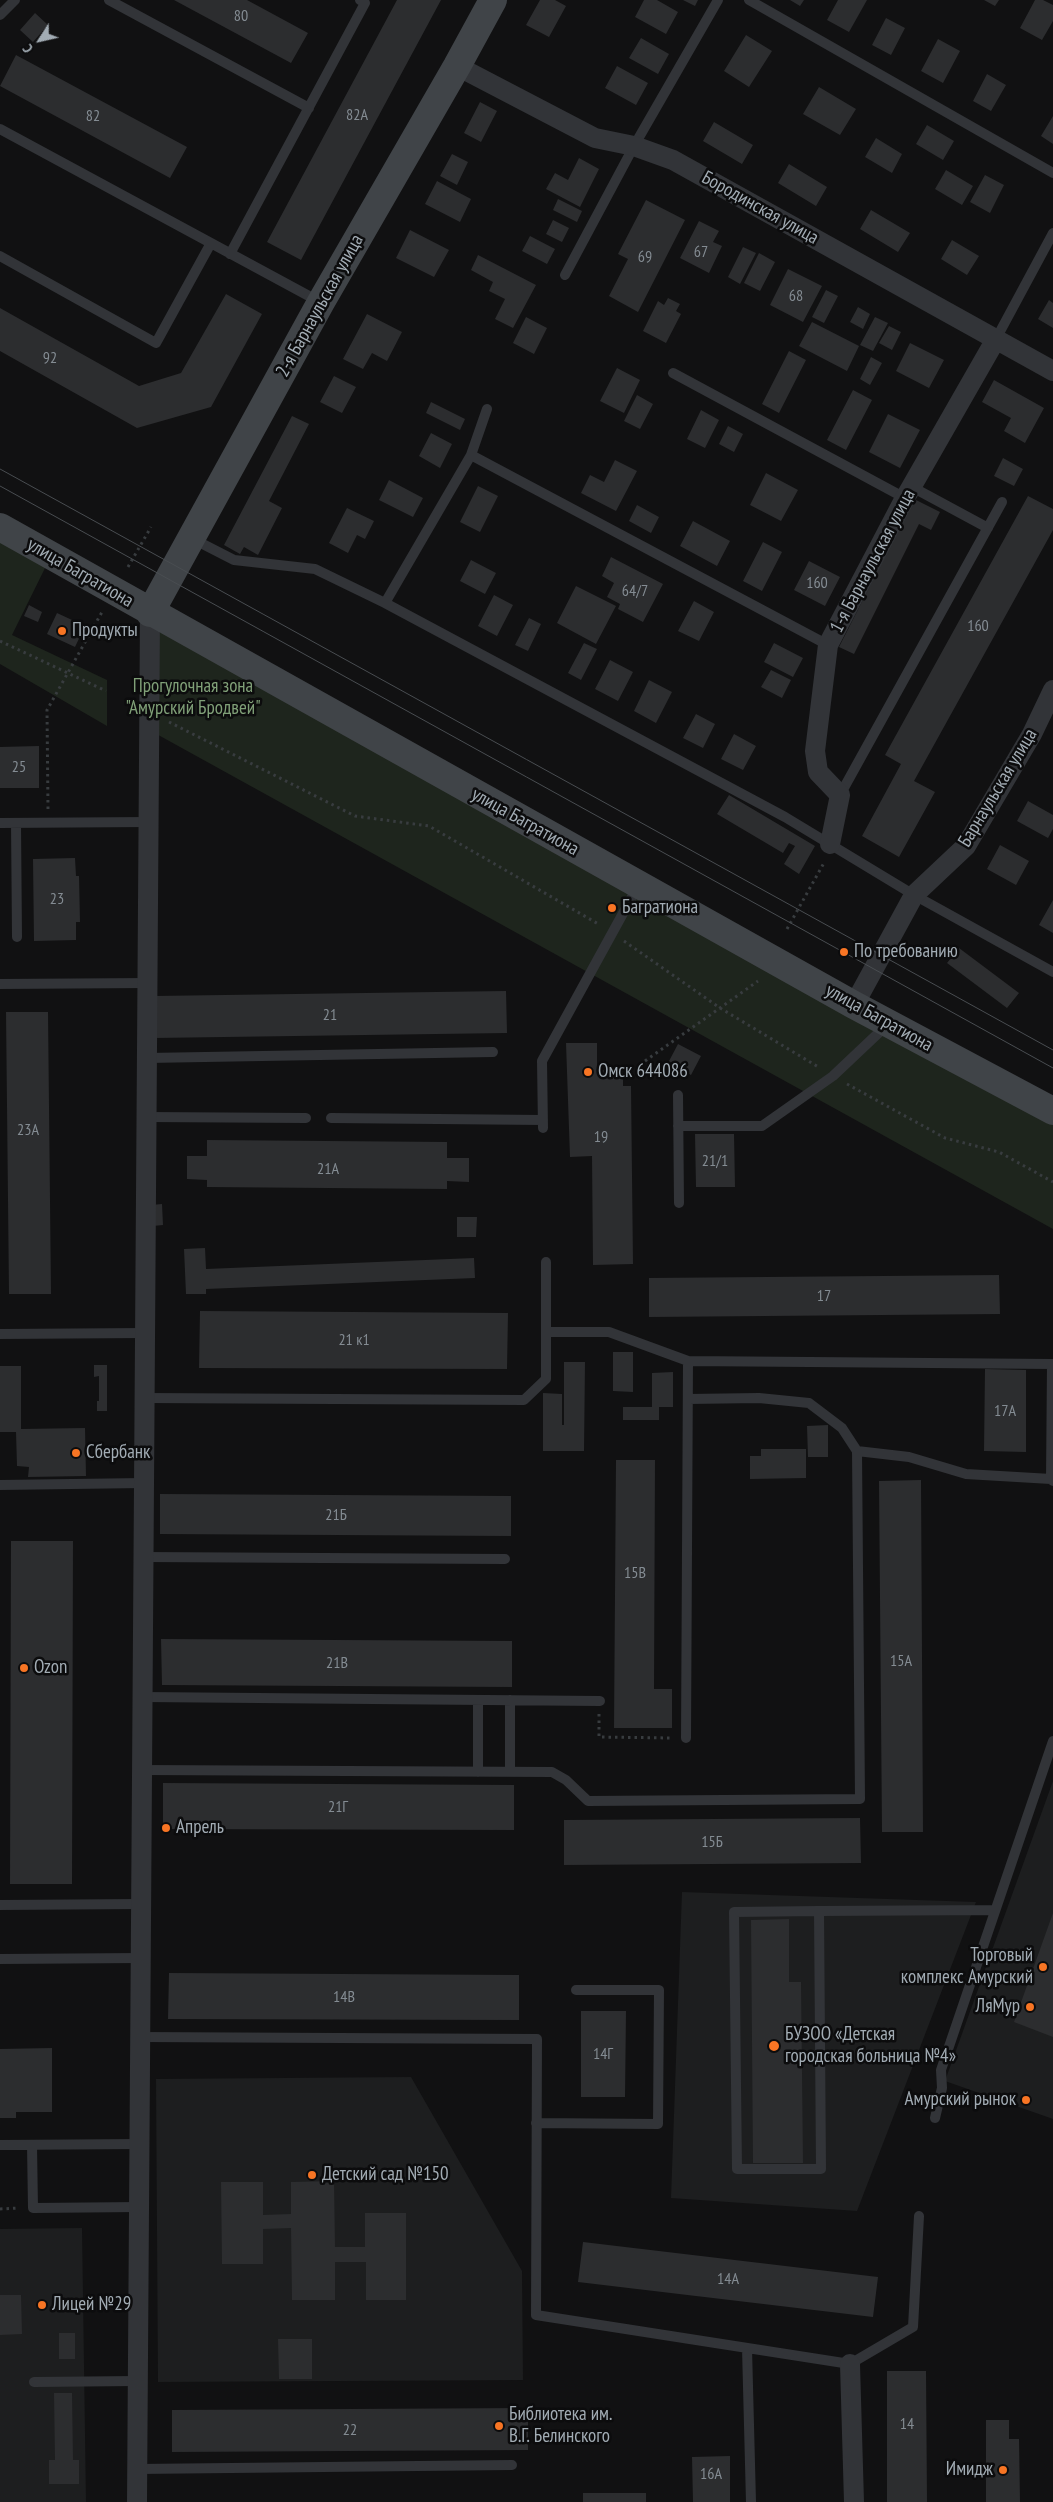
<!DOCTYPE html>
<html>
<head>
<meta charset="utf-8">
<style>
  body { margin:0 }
  #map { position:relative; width:1053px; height:2502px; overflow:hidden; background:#111112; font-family:"PT Sans Narrow",sans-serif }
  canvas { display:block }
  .north { position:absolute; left:15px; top:15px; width:50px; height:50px; -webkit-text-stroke:4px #0c0c0d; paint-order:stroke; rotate:235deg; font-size:14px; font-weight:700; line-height:20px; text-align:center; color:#a2acb4 }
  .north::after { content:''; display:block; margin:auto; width:18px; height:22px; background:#a2acb4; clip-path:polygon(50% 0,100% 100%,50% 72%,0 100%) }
</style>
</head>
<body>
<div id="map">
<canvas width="1053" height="2502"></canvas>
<div class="north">С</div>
</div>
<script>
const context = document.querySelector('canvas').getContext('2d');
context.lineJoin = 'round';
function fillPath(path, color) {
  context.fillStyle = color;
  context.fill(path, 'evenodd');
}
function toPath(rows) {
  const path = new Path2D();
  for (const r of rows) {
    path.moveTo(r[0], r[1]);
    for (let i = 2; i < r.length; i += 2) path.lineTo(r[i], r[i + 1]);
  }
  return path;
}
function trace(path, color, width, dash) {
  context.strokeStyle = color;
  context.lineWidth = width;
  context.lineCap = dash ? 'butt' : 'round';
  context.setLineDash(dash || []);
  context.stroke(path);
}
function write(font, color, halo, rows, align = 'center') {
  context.font = font + ' "PT Sans Narrow",sans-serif';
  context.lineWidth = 5;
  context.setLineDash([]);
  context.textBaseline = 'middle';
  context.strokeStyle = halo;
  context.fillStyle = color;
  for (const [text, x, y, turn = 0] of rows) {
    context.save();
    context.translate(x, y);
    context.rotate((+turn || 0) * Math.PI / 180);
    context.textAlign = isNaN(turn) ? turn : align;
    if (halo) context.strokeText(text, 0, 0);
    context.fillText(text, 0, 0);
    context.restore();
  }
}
fillPath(toPath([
  [1053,1781,1053,2119,945,2081],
  [682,1892,976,1902,857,2211,671,2198],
  [411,2077,522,2271,523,2380,158,2382,156,2079],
  [82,2228,86,2502,0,2502,0,2229]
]), '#1d1e1f');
fillPath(toPath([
  [0,536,48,562,12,635,107,680,107,726,0,664],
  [165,630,1053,1122,1053,1229,142,726,156,635]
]), '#1e251d');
fillPath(toPath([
  [174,0,247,0,308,33,291,63],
  [397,0,441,0,301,260,267,242],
  [540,0,555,0,566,6,549,37,526,25],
  [644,0,657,0,678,12,666,34,635,17],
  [683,0,698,0,695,6],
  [790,0,804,0,800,6],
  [838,0,867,0,849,32,827,20],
  [984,0,999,0,995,6],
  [1035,0,1043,0,1053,5,1053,21,1042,40,1020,28],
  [35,13,48,25,33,42,20,30],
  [886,18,905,28,891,55,872,45],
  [746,35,772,51,749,87,724,71],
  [641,38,669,54,658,74,629,58],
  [938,39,960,51,943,83,921,71],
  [16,55,187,147,170,178,0,86],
  [617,66,648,83,636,105,605,88],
  [987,74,1006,85,991,111,973,101],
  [819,87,856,109,840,135,803,114],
  [480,102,497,111,481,142,464,133],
  [1053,116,1053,144,1041,136],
  [714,122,753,145,742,164,703,141],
  [927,125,954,141,943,160,916,144],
  [876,138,902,154,892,173,865,157],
  [452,154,468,162,457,185,440,176],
  [579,158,599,169,580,207,546,189,555,173,568,180],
  [789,164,827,187,816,206,778,183],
  [946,170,973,186,962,205,935,189],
  [985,175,1004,185,990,213,970,202],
  [437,181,471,199,460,222,425,204],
  [558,199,582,211,577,222,553,210],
  [646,200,685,220,638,312,609,296,628,259,618,254],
  [871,210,910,233,898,252,860,229],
  [553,220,569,228,562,242,546,234],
  [699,221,719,231,713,242,722,246,709,273,680,258],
  [410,230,449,250,434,277,396,258],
  [530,236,555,249,547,264,522,251],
  [952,240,979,256,967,275,941,259],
  [743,247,756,253,740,284,728,277],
  [759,253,775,262,760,291,744,283],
  [478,255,536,285,513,328,495,319,505,299,489,291,493,282,471,270],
  [788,269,822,286,803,322,770,305],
  [826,290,838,296,824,323,812,317],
  [226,294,262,314,211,407,137,428,0,351,0,308,139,386,181,373],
  [668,298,680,304,676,311,681,314,666,343,643,331,658,301,664,305],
  [1049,300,1053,303,1053,328,1038,319],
  [858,307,870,314,863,329,850,322],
  [367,314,402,332,387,361,372,353,363,369,343,359],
  [526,317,547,328,534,354,513,343],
  [875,317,888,323,873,351,860,345],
  [812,322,859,346,847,371,799,346],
  [889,326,901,332,892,350,879,343],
  [910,343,944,360,929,388,896,371],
  [789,351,806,360,779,413,762,404],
  [871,357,882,363,870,385,860,379],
  [617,368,640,380,624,413,600,401],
  [334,376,356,387,342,413,320,402],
  [994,380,1044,408,1025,443,1004,431,1011,418,982,402],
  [853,390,872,400,846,450,827,440],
  [637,395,653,404,640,429,624,421],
  [431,402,465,419,460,430,426,413],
  [701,410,719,420,705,448,687,439],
  [888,414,920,430,900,468,869,452],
  [292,416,309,424,269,501,282,508,258,555,244,547,240,554,224,545],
  [728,426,743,434,734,452,719,444],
  [431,433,452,444,440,468,419,456],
  [1003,458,1023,469,1014,486,994,476],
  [615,460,637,471,616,511,581,493,590,475,604,482],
  [766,473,798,490,781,521,750,505],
  [389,480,423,498,413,517,379,500],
  [478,486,498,496,480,532,460,522],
  [1028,496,1053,509,1053,530,914,781,935,792,899,857,862,836,901,764,885,755],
  [914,499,940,512,931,530,919,524,854,654,839,647],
  [637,505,659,517,651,533,629,521],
  [347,508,374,521,365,539,357,535,348,553,329,543],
  [693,521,730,541,717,566,680,546],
  [763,542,782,552,762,591,743,581],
  [611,557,663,584,643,622,618,609,620,604,607,597,614,583,602,576],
  [471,560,496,573,485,594,460,581],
  [809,561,840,577,825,606,794,590],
  [576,586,616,606,596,644,557,623],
  [494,595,513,605,497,636,478,626],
  [694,601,714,612,699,641,678,631],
  [29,605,42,612,38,622,24,616],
  [57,613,85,626,75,647,47,634],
  [529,618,541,624,528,651,515,645],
  [584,643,597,649,581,680,568,673],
  [774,643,803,658,793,677,764,662],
  [610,660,633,672,618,701,595,689],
  [771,670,791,680,782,698,761,687],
  [649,680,672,692,656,723,634,711],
  [696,714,715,724,703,748,683,738],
  [734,734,756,746,743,770,721,759],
  [39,746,39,788,0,788,0,747],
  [729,795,815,846,799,874,784,864,795,846,789,843,783,853,717,814],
  [1028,801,1053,815,1053,829,1048,838,1017,821],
  [1000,845,1029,861,1016,885,987,869],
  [75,858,76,876,79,876,80,922,76,922,76,940,34,941,33,859],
  [1053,900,1053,933,1039,925],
  [959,948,1019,993,1007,1008,947,963],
  [506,991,507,1033,154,1038,154,996],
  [6,1012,48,1012,51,1294,9,1294],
  [566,1043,597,1043,597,1070,623,1070,623,1086,631,1086,633,1264,593,1265,592,1156,570,1157],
  [678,1044,701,1056,691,1075,668,1063],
  [695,1134,734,1134,735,1187,696,1187],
  [207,1140,447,1142,447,1158,469,1158,469,1182,447,1181,447,1189,207,1187,207,1180,187,1179,187,1156,207,1156],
  [162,1204,163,1225,153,1226,151,1205],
  [457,1217,477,1217,476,1237,457,1237],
  [205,1248,206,1269,474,1258,475,1278,206,1289,206,1294,186,1294,184,1249],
  [999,1275,1000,1314,649,1317,649,1278],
  [200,1311,508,1313,507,1369,199,1368],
  [613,1352,633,1352,633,1392,613,1391],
  [564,1362,585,1362,584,1451,543,1451,543,1393,562,1394,562,1425,564,1425],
  [94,1365,107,1365,107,1411,97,1411,97,1401,99,1401,99,1376,94,1377],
  [0,1366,21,1366,21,1429,85,1428,86,1476,28,1477,29,1467,17,1466,16,1432,0,1432],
  [985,1369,1026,1370,1026,1452,984,1451],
  [673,1372,673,1407,659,1407,659,1420,623,1420,623,1407,652,1407,652,1373],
  [828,1425,828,1457,808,1457,807,1426],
  [761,1449,806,1449,806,1478,750,1479,750,1456,761,1456],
  [616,1460,655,1460,654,1689,672,1689,672,1728,614,1728],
  [921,1480,923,1832,882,1832,879,1481],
  [160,1494,511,1496,511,1536,160,1534],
  [11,1541,73,1541,72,1884,10,1884],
  [161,1639,512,1641,512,1687,162,1685],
  [163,1783,514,1785,514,1830,163,1829],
  [860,1818,861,1863,564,1865,564,1820],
  [1053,1913,1053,2037,1014,2022],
  [789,1919,789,1982,801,1982,803,2163,753,2163,751,1920],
  [169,1973,519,1975,519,2020,168,2019],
  [581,2011,626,2011,625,2097,581,2097],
  [52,2048,52,2112,16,2112,16,2118,0,2118,0,2049],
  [334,2181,335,2247,365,2247,365,2213,406,2213,406,2300,366,2300,366,2262,335,2262,335,2300,292,2300,291,2228,263,2229,263,2264,222,2264,221,2182,263,2182,263,2215,291,2214,291,2182],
  [583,2242,878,2277,873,2317,578,2282],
  [0,2295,21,2295,22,2334,0,2335],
  [59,2333,75,2333,75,2359,59,2359],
  [278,2339,312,2339,312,2379,279,2379],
  [887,2371,926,2371,927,2502,887,2502],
  [54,2393,72,2393,73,2460,79,2460,79,2484,49,2484,49,2460,55,2460],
  [528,2408,528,2450,172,2452,172,2410],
  [986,2420,1009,2420,1009,2439,1019,2439,1020,2502,986,2502],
  [730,2456,730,2502,693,2502,692,2457],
  [583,2493,646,2493,646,2502,583,2502]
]), '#2c2d2f');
trace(toPath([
  [128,567,151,527],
  [0,641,106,691],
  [169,722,355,816,429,826,600,925],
  [48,809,47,710,102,612],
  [787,929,825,861],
  [624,941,720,1008,820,1068],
  [645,1061,758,981],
  [847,1084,945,1138,999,1152,1053,1182],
  [599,1714,599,1737,672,1738],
  [0,2209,19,2208]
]), '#383c3f', 3, [2.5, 4]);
trace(toPath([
  [109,0,309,108],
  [749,0,1053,173],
  [0,15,15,0],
  [0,129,320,302],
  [230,254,365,3,360,0],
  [0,256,156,343,211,243],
  [565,275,634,146,718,0],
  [996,339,1053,233],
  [673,373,905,498],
  [471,455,828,645],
  [912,487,988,528],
  [193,539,234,560,315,569,385,603,785,817,914,895,1053,972],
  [385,603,471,455,487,409],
  [840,795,1002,502],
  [0,823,149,822],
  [16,823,17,937],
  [0,984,148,983],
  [147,1058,493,1052],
  [678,1095,679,1203],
  [147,1117,306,1118],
  [331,1118,543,1120],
  [678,1126,762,1126,833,1076,888,1024],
  [543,1128,542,1061,638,886],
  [546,1332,609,1332,688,1361],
  [0,1334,145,1333],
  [145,1398,524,1400,546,1379,546,1262],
  [857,1451,909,1457,966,1474,1051,1479],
  [0,1485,144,1483],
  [143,1557,505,1559],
  [143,1697,600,1701],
  [686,1738,688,1361,1052,1364,1051,1479,1053,1481],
  [142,1770,552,1772,566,1780,588,1801,860,1799,857,1451,842,1428,809,1403,759,1398,688,1399],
  [478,1772,478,1700],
  [510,1772,510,1700],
  [0,1905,141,1904],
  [819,1911,821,2169,737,2169,734,1912,819,1911,995,1910],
  [0,1959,141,1958],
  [140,2037,537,2039,536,2315,850,2364,913,2327,919,2216],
  [935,2118,942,2088,941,2070,1053,1741],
  [536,2123,658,2124,659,1990,576,1990],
  [0,2145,139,2144],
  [32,2145,33,2208,139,2207],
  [747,2348,751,2502],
  [34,2382,137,2381],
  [137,2469,512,2465]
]), '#323438', 10);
trace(toPath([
  [457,66,595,138,634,146,673,160,1053,371],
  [830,844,840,795,818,772,815,751,828,645,905,498,996,339],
  [854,1005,914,895,966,846,1032,734,1053,690],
  [850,2364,854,2502],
  [137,2502,150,613]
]), '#323438', 20);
trace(toPath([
  [0,527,854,1005,1053,1111],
  [150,613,321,302,457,66,493,0]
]), '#404448', 28);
trace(toPath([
  [0,469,1053,1050],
  [0,486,1053,1068]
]), '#494d51', 1);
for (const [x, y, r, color] of [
  [62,631,5,"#f87524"],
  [612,908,5,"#f87524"],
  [844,952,5,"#f87524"],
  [588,1072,5,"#f87524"],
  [76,1453,5,"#f87524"],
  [24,1668,5,"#f87524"],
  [166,1828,5,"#f87524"],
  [1043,1967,5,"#f87524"],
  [1030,2007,5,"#f87524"],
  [774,2046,6,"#f87524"],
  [1026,2100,5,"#f87524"],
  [312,2175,5,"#f87524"],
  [42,2305,5,"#f87524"],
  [499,2426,5,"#f87524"],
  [1003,2470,5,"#f87524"]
]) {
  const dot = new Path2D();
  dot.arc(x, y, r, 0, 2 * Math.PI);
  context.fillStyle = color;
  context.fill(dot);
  trace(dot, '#0c0c0d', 2);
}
write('16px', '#848c93', null, [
  ["80",241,16],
  ["82А",357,115],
  ["82",93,116],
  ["67",701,252],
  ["69",645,257],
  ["68",796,296],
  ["92",50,358],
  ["160",817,583],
  ["64/7",635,591],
  ["160",978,626],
  ["25",19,767],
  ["23",57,899],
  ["21",330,1015],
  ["23А",28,1130],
  ["19",601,1137],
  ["21/1",715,1161],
  ["21А",328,1169],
  ["17",824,1296],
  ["21 к1",354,1340],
  ["17А",1005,1411],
  ["21Б",336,1515],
  ["15В",635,1573],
  ["15А",901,1661],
  ["21В",337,1663],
  ["21Г",338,1807],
  ["15Б",712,1842],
  ["14В",344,1997],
  ["14Г",603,2054],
  ["14А",728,2279],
  ["14",907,2424],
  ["22",350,2430],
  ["16А",711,2474]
]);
write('19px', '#a2acb4', '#0c0c0d', [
  ["Бородинская улица",760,208,29],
  ["2-я Барнаульская улица",320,306,-61],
  ["1-я Барнаульская улица",873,561,-62],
  ["улица Багратиона",80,573,30],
  ["Барнаульская улица",998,788,-59],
  ["улица Багратиона",525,822,29],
  ["улица Багратиона",879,1018,29]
]);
write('19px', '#a2acb4', '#0c0c0d', [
  ["Продукты",72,631],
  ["Багратиона",622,908],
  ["По требованию",854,952],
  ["Омск 644086",598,1072],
  ["Сбербанк",86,1453],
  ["Ozon",34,1668],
  ["Апрель",176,1828],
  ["Торговый",1033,1956,"right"],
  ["комплекс Амурский",1033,1978,"right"],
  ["ЛяМур",1020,2007,"right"],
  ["БУЗОО «Детская",785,2035],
  ["городская больница №4»",785,2057],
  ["Амурский рынок",1016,2100,"right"],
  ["Детский сад №150",322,2175],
  ["Лицей №29",52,2305],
  ["Библиотека им.",509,2415],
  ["В.Г. Белинского",509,2437],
  ["Имидж",993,2470,"right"]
], 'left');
write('19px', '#80a078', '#0c0c0d', [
  ["Прогулочная зона",193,687],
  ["\"Амурский Бродвей\"",193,709]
]);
</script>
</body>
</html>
